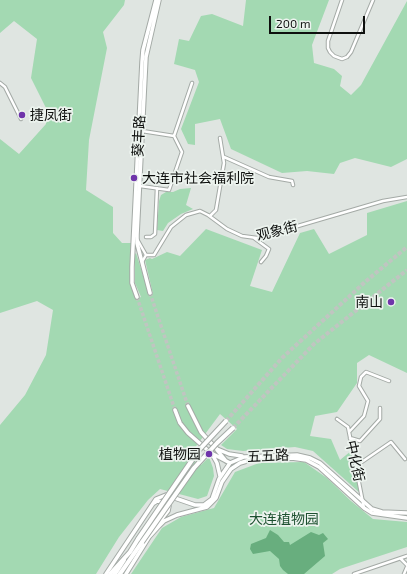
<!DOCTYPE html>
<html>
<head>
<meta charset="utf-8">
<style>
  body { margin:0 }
  #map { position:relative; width:407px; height:574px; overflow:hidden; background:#dfe5e1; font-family:"Exo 2",sans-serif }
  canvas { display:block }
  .scale { position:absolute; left:269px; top:16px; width:96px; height:18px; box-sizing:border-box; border:2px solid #0e100e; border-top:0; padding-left:5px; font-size:12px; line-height:14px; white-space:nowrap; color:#0e100e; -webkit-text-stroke:3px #ecf3ee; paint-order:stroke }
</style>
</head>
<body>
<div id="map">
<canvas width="407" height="574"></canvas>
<div class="scale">200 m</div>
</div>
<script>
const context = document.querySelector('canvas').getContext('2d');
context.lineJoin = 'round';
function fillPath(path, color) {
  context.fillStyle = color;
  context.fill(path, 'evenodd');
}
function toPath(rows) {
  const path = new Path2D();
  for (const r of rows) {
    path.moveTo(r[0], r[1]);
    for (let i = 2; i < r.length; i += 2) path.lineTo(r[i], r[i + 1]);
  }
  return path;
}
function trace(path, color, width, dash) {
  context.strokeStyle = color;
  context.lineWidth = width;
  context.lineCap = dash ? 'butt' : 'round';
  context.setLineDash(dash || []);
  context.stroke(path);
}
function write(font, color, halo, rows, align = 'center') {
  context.font = font + ' "Exo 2","Noto Sans SC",sans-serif';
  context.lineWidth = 3.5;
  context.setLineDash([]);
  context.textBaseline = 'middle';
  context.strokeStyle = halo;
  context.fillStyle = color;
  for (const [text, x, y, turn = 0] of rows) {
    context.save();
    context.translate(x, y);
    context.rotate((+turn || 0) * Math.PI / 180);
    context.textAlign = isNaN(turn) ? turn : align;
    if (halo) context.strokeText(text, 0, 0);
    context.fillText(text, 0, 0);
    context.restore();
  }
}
fillPath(toPath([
  [0,0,125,0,124,5,103,32,107,48,89,140,86,190,113,207,113,233,122,243,131,243,130,282,136,299,141,297,135,283,135,254,136,253,149,294,153,294,145,260,150,258,152,259,167,252,180,256,206,229,262,250,250,286,272,292,300,233,314,229,329,254,367,235,367,213,407,201,407,373,369,355,357,363,357,383,337,412,315,416,310,436,331,439,340,460,351,451,360,493,313,451,295,447,243,451,227,449,221,445,237,429,220,414,188,457,201,465,209,457,213,468,214,476,207,496,198,499,160,489,148,500,119,537,96,574,0,574,0,425,25,395,46,355,53,310,37,301,0,313,0,139,19,154,46,124,46,108,31,78,37,39,14,21,0,33],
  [246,0,329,0,312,45,314,63,334,69,342,76,340,86,351,95,361,85,407,1,407,159,391,167,355,158,340,163,334,174,307,171,282,173,231,149,220,119,195,124,195,145,188,144,181,129,199,82,195,70,174,64,179,39,189,41,201,16,212,14,243,26],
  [191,188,186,205,193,209,181,214,168,223,163,231,157,230,159,201,161,195,166,192,173,192,180,189],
  [304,462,327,478,351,501,373,519,407,522,407,547,340,569,332,574,131,574,162,528,181,517,214,508,235,472,259,463]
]), '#a3d9b2');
fillPath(toPath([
  [270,530,278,535,284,542,289,542,290,545,311,532,319,535,323,533,328,539,323,543,325,556,304,574,288,574,283,570,280,566,279,559,270,551,253,554,250,549,251,544,266,538]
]), '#68ae7e');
trace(toPath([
  [150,293,188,406],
  [137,297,175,410]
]), '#c0c5c1', 3.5, [3.5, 2]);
trace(toPath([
  [226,421,282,358,365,282,407,247],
  [233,428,314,344,407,270]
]), '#c0c5c1', 4, [4, 2]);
const street = toPath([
  [342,0,328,41,328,48,330,52,334,56,342,59,347,57,351,52,373,0],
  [0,83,5,87,21,119],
  [174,136,192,83],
  [224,157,269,177,292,181,293,185],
  [140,186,169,190,182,152,174,136,142,131],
  [210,216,216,210,224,163,220,138],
  [146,237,151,237,155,234,157,188],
  [254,238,269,249,266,256,261,262],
  [137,239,146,255,142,262],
  [146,255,154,255,171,227,186,215,200,211,208,215,227,229,242,236,257,238,383,201,407,197],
  [337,419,348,427,364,508],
  [349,432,364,416,368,401,359,386,361,377,366,372,389,381],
  [350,438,360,441,380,419,380,408],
  [356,466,391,442,405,459],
  [401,559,407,565],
  [354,574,407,556],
  [404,574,407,567]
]);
const secondary = toPath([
  [150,293,137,243,137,235,146,57,159,0],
  [137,297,132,283,132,267,142,62,143,50,156,0],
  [188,406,201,432,210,442,217,449,229,454,242,456],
  [175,410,180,423,188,433,212,454,217,463,220,476],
  [217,450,226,461],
  [213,454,230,463],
  [154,503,157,501,163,502,166,503,169,506,168,511,156,526],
  [106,574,156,499,166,495,195,505,204,505,212,499,219,479,230,463,244,457,297,455,310,458,320,463,372,509,382,512,407,513],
  [126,574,149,537,159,526,164,521,177,515,207,507,216,498,222,482,231,469,240,463,250,460,292,458,306,460,319,467,364,508,372,513,407,518]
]);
const primary = toPath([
  [110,574,130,552,138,539],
  [115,574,124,560],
  [120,574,142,542]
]);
trace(street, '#a4aaa6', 4.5);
trace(secondary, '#a4aaa6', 5.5);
trace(primary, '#a4aaa6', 6);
trace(street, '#fff', 2.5);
trace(secondary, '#fff', 3.5);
trace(primary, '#fff', 4);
const primaryBridge = toPath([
  [138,539,199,450,226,421],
  [142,542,194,468,217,443,233,428]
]);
trace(primaryBridge, '#a4aaa6', 6, []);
trace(primaryBridge, '#fff', 4);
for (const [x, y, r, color] of [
  [22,115,4,"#6f34aa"],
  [134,178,4,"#6f34aa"],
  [391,302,4,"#6f34aa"],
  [209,454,4,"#6f34aa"]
]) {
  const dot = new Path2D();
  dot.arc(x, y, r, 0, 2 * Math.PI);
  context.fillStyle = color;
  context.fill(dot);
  trace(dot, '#ecf3ee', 1.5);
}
write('14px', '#0e100e', '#ecf3ee', [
  ["捷凤街",30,115],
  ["大连市社会福利院",142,178],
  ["南山",383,302,"right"],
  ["植物园",201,454,"right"]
], 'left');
write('14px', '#0e100e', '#ecf3ee', [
  ["葵丰路",139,136,-87],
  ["观象街",277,231,-14],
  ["五五路",268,456,-3],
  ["中化街",355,461,78]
]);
write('14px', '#1d5130', '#ecf3ee', [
  ["大连植物园",284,519]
]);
</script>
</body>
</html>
